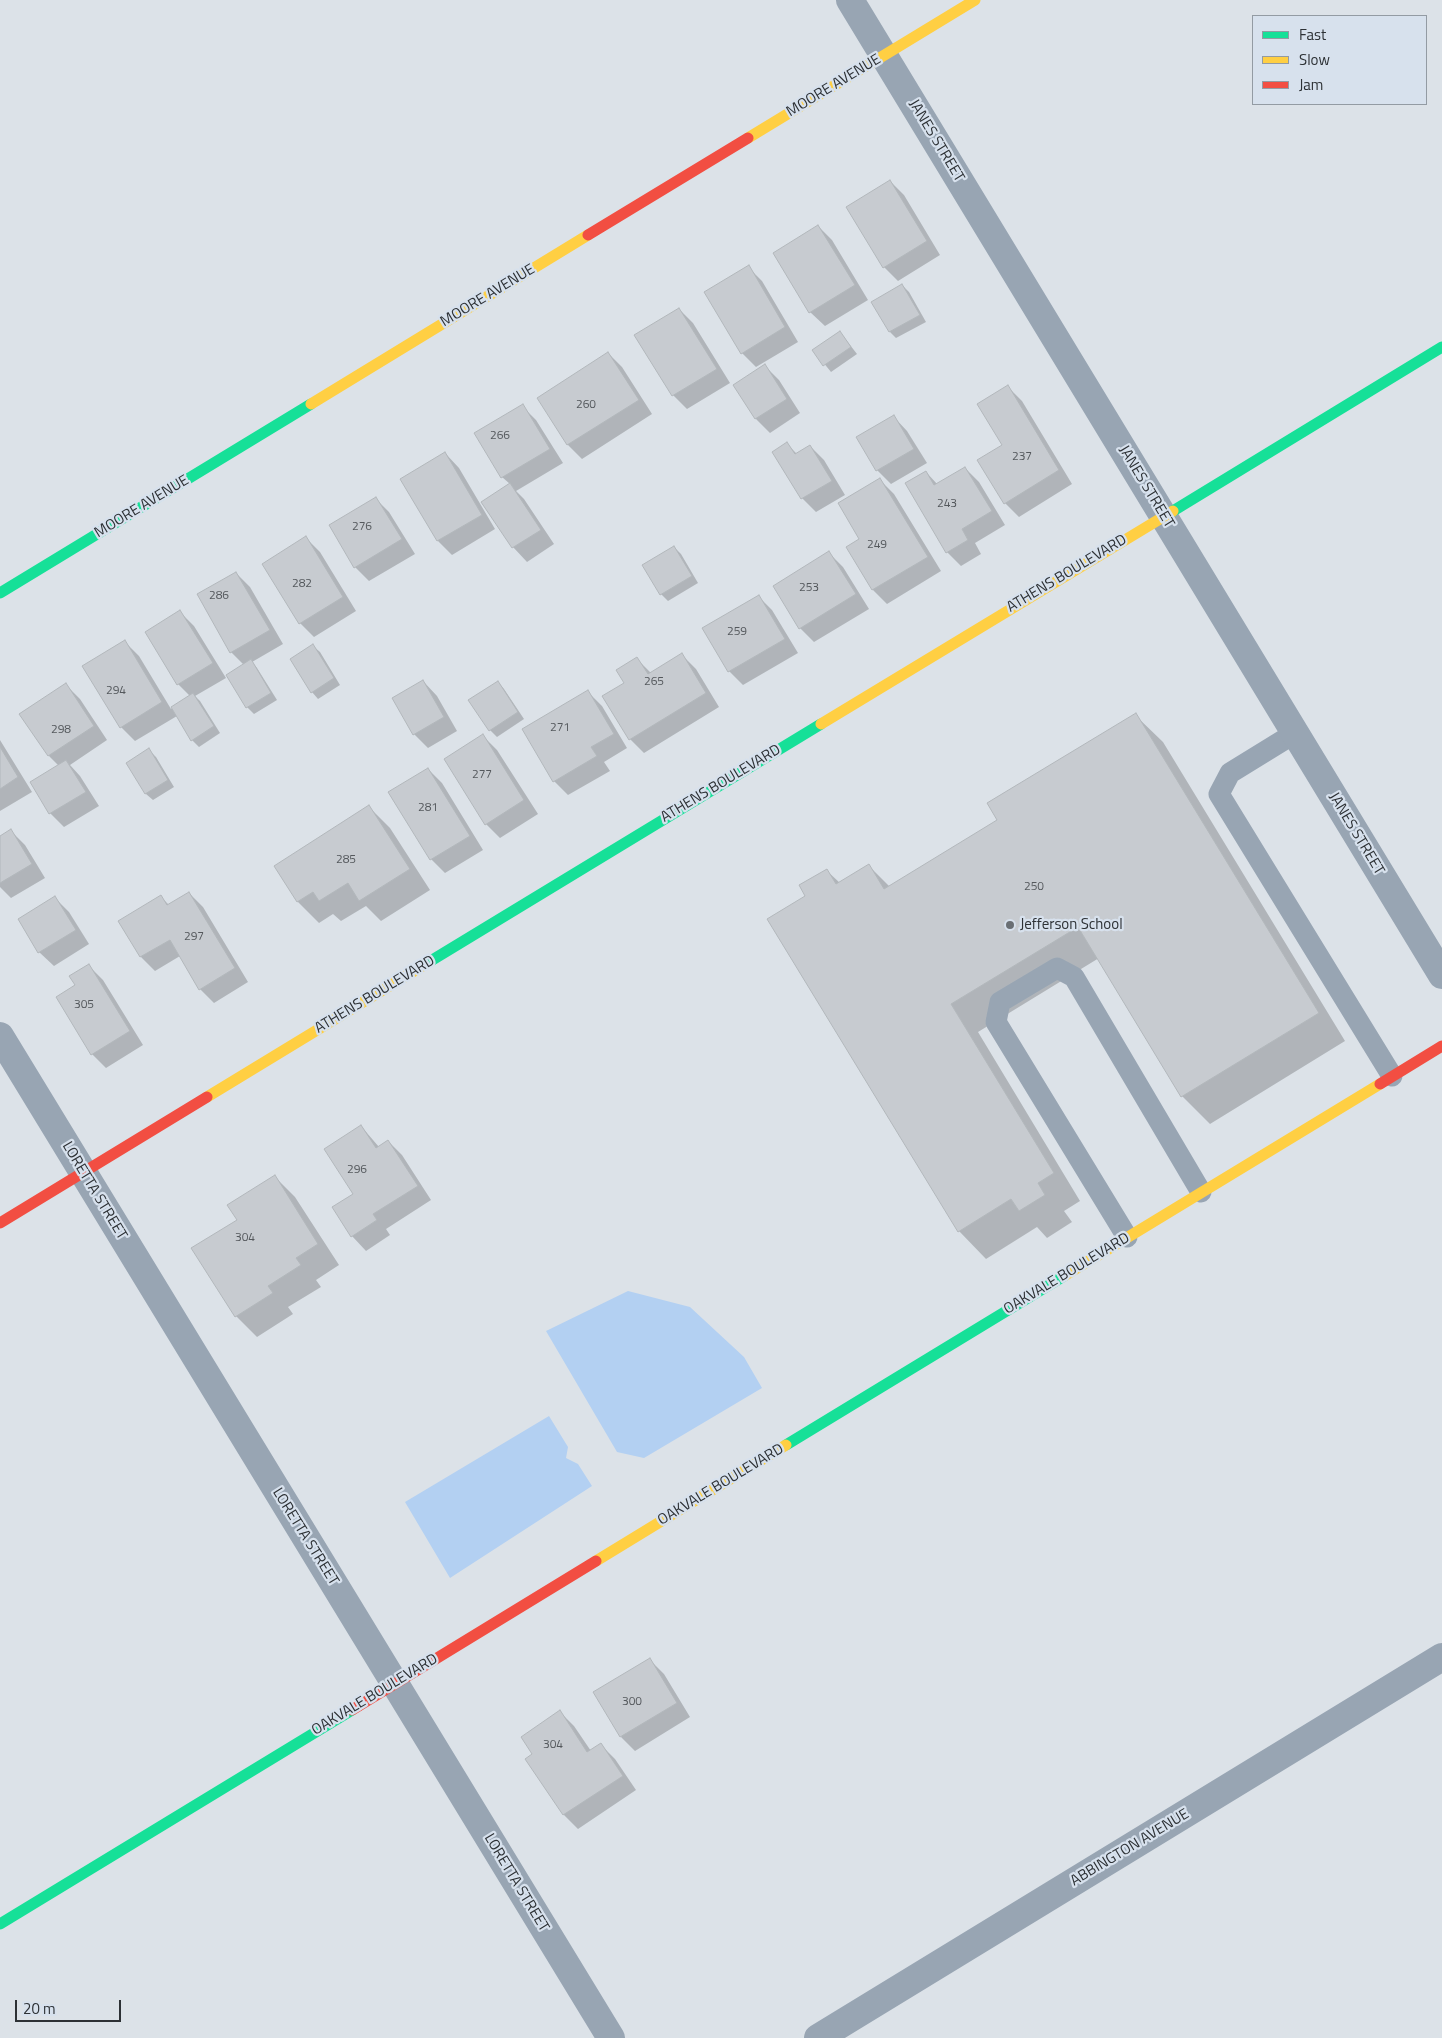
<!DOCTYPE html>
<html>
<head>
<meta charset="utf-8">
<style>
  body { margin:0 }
  #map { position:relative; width:1442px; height:2038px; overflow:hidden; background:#dce2e8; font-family:"Titillium Web",sans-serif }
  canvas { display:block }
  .legend { position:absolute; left:1252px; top:15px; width:175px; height:90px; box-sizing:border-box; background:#d7e1ed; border:1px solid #939ba3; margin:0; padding:6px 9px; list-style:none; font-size:15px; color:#2d3135 }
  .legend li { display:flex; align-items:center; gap:10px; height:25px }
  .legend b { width:25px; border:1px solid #939ba3 }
  .scale { position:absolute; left:15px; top:2000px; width:106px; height:22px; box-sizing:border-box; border:2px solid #2d3135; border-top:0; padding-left:6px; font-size:15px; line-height:18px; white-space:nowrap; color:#2d3135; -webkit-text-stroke:4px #d7e1ed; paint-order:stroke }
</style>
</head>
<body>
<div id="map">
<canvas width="1442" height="2038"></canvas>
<ul class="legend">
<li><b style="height:6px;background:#16e098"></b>Fast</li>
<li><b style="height:6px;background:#ffcf43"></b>Slow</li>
<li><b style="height:6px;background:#f24e42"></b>Jam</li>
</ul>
<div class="scale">20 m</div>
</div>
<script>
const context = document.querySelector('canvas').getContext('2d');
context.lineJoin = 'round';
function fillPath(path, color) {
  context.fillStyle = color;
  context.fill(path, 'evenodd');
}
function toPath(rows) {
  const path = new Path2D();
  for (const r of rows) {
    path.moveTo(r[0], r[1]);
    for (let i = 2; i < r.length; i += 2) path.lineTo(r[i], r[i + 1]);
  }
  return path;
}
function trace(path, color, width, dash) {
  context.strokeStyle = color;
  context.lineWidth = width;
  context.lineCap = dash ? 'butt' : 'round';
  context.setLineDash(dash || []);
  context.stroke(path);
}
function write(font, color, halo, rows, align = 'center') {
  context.font = font + ' "Titillium Web",sans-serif';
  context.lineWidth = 4.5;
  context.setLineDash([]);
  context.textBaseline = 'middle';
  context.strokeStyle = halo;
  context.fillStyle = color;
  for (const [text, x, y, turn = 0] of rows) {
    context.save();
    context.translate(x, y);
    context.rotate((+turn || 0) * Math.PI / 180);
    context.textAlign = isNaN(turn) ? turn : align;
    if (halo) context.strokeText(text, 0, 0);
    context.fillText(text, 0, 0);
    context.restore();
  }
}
fillPath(toPath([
  [628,1291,690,1307,744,1357,762,1388,644,1458,617,1452,546,1331],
  [549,1416,568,1447,566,1458,578,1464,592,1486,450,1578,405,1502]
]), '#b3d0f2');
fillPath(toPath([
  [890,181,904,195,940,255,898,281,884,267],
  [818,226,832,240,868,300,825,326,810,312,774,254],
  [748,267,762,281,798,342,756,367,742,353],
  [902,285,909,292,926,322,896,338,890,332,873,302],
  [679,309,693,323,730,383,687,409,673,395],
  [840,332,857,354,831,372,814,351],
  [608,353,622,367,652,414,582,459,568,445,539,398],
  [765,366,779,380,800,413,770,433,756,419,735,386],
  [1008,387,1022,401,1072,484,1019,517,1005,503,1004,446],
  [522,406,536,420,563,463,516,491,524,499,554,544,527,562,513,547,483,502,510,484,502,477],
  [893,416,907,431,927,463,891,484,877,470],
  [787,444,797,454,810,446,824,460,845,495,816,512,802,498],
  [445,453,459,468,495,529,452,555,438,541,402,480],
  [965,468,979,482,1005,525,975,543,981,554,961,566,947,552,926,472,938,485],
  [880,480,894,494,941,571,887,604,873,590,848,547,860,539],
  [375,498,389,512,415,554,369,581,355,567,330,526],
  [306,538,320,552,356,611,314,637,300,623],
  [674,547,681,554,698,583,668,601,661,594],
  [829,553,843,567,869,609,814,642,800,628],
  [236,573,250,587,283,644,252,662,257,668,277,700,254,714,247,707,228,675,244,665,231,652],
  [758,596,772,610,798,653,743,685,729,671],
  [180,612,194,626,226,678,195,696,200,701,220,733,199,747,192,740,177,716,135,741,121,727,125,642,139,656,171,709,190,696,178,684],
  [313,646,320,652,340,685,318,699,312,692],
  [682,655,696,669,719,707,644,753,630,739,626,683,637,659,651,673],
  [423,681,437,696,457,731,428,748,414,734,393,698],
  [498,682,504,689,524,719,497,737,490,730],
  [66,685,80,699,107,740,70,765,80,776,99,806,64,827,50,813,59,766,49,756],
  [588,692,602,706,627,748,604,762,610,771,568,795,554,781],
  [1135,715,1163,742,1345,1041,1210,1124,1182,1096,1099,958,978,1032,1080,1201,1064,1211,1072,1222,1047,1238,1037,1227,986,1259,959,1231,807,897,826,870,840,883,869,866,890,887,999,821],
  [483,736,497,750,538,814,500,838,486,824],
  [0,740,32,792,0,811],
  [149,750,156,757,174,787,153,800,146,794,127,763],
  [428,769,442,783,483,850,445,873,431,859],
  [369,807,390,828,430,890,381,921,366,906,341,921,333,914,319,923,298,902,276,866],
  [11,831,25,845,45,878,11,898,0,887,0,837],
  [189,893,203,907,248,982,214,1003,200,989,180,956,155,971,141,957,120,921,161,897,169,905],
  [55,898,69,912,89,944,54,966,39,952],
  [89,966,103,980,143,1045,106,1068,92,1054,76,986],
  [361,1126,379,1147,388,1141,402,1155,431,1200,386,1229,390,1235,366,1251,352,1236,333,1207,354,1194],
  [274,1176,295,1197,339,1265,316,1280,321,1287,288,1307,293,1314,257,1337,236,1316],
  [650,1660,664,1674,690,1717,635,1751,621,1737],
  [560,1712,574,1726,591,1751,601,1745,615,1759,636,1790,578,1829,564,1815,527,1759,534,1755]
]), '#0003');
const building = toPath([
  [890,180,927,241,883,268,846,207,890,180],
  [818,225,855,285,809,313,773,253,818,225],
  [749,265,785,327,741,354,704,292,749,265],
  [902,284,920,315,889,332,871,302,902,284],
  [679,308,717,369,672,396,634,335,679,308],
  [840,331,851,347,823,366,812,350,840,331],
  [608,352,639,400,567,445,537,398,608,352],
  [765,364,787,399,755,419,733,385,765,364],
  [1008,385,1059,470,1004,504,977,460,1002,445,977,404,1008,385],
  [523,404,550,449,501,478,474,433,523,404],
  [894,415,914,449,876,471,856,437,894,415],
  [787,442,795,454,810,445,832,481,801,499,772,452,787,442],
  [445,452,482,515,437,541,400,479,445,452],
  [965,467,992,511,962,529,968,540,946,553,905,483,926,471,934,485,965,467],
  [880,478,928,557,872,590,846,547,859,539,838,503,880,478],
  [510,483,541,530,512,548,481,502,510,483],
  [376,497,402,539,354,568,329,525,376,497],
  [306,536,343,597,299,624,262,564,306,536],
  [674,546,692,576,660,595,642,565,674,546],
  [829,551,856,594,799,629,773,586,829,551],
  [236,572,270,630,230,653,197,594,236,572],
  [759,595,785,639,728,672,702,628,759,595],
  [180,610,213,663,177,685,145,632,180,610],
  [125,640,162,702,120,728,82,666,125,640],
  [313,644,334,678,311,693,290,659,313,644],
  [682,653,706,693,629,740,602,696,624,683,616,670,637,657,648,674,682,653],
  [251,659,271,693,246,708,226,675,251,659],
  [423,680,444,717,413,735,392,698,423,680],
  [498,681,518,712,489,731,468,700,498,681],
  [66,683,94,726,48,756,19,714,66,683],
  [588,690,614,734,591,747,597,756,553,782,522,729,588,690],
  [193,693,214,726,191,741,171,707,193,693],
  [1136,713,1319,1013,1181,1097,1078,927,951,1004,1054,1173,1038,1183,1045,1195,1019,1211,1011,1199,958,1232,767,919,805,896,799,885,827,869,836,884,869,864,884,889,997,820,987,803,1136,713],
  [483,734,524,800,485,825,444,759,483,734],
  [0,747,18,777,0,789,0,747],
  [149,748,168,780,145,794,126,763,149,748],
  [66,760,86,792,49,814,30,782,66,760],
  [428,768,470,836,430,860,388,792,428,768],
  [369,805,410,869,359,901,348,883,319,901,313,892,297,902,274,866,369,805],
  [11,829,32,864,0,883,0,836,11,829],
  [189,892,235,968,199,990,170,940,140,957,118,921,161,895,167,905,189,892],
  [55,896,76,930,38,953,18,919,55,896],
  [89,964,130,1031,91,1055,56,997,75,985,69,976,89,964],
  [361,1125,376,1148,388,1140,418,1186,373,1214,377,1220,351,1237,332,1207,353,1194,324,1149,361,1125],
  [275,1175,318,1244,296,1258,301,1265,268,1286,273,1293,235,1317,191,1248,237,1220,227,1205,275,1175],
  [650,1658,677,1703,620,1737,593,1692,650,1658],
  [560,1710,587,1752,601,1743,623,1776,563,1815,525,1759,532,1754,521,1737,560,1710]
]);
fillPath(building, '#c7cbd0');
trace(building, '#b2b7bb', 1);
trace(toPath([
  [1295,733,1230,773,1219,794,1392,1076],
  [1127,1237,996,1022,1000,1002,1057,968,1074,977,1201,1192]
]), '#98a5b3', 21);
trace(toPath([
  [850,0,1442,975],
  [0,1036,611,2038],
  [818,2038,1442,1657]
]), '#98a5b3', 28);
trace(toPath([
  [1173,511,1442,347],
  [0,593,311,404],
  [424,965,821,724],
  [786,1445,1064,1276],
  [0,1924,352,1710]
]), '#16e098', 11);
trace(toPath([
  [748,138,975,0],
  [311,404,588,235],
  [821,724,1173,511],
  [207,1097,424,965],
  [1064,1276,1380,1084],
  [596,1561,786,1445]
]), '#ffcf43', 11);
trace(toPath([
  [588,235,748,138],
  [1380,1084,1442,1046],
  [0,1223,207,1097],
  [352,1710,596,1561]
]), '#f24e42', 11);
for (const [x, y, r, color] of [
  [1010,925,5,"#6a6f74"]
]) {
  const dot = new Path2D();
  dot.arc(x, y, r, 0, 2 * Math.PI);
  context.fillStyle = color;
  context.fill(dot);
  trace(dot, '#d7e1ed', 2);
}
write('12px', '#54585c', null, [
  ["260",586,405],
  ["266",500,436],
  ["237",1022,457],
  ["243",947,504],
  ["276",362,527],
  ["249",877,545],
  ["282",302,584],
  ["253",809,588],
  ["286",219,596],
  ["259",737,632],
  ["265",654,682],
  ["294",116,691],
  ["271",560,728],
  ["298",61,730],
  ["277",482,775],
  ["281",428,808],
  ["285",346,860],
  ["250",1034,887],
  ["297",194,937],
  ["305",84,1005],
  ["296",357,1170],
  ["304",245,1238],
  ["300",632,1702],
  ["304",553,1745]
]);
write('15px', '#2d3135', '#d7e1ed', [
  ["MOORE AVENUE",834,86,-31],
  ["JANES STREET",936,141,59],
  ["MOORE AVENUE",488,296,-31],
  ["JANES STREET",1146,487,59],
  ["MOORE AVENUE",142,507,-31],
  ["ATHENS BOULEVARD",1067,574,-31],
  ["ATHENS BOULEVARD",721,784,-31],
  ["JANES STREET",1356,834,59],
  ["ATHENS BOULEVARD",375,995,-31],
  ["LORETTA STREET",94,1191,59],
  ["OAKVALE BOULEVARD",1067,1274,-31],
  ["OAKVALE BOULEVARD",721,1485,-31],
  ["LORETTA STREET",305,1537,58],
  ["OAKVALE BOULEVARD",375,1695,-31],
  ["ABBINGTON AVENUE",1130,1848,-31],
  ["LORETTA STREET",516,1883,59]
]);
write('15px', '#2d3135', '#d7e1ed', [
  ["Jefferson School",1020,925]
], 'left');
</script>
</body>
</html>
